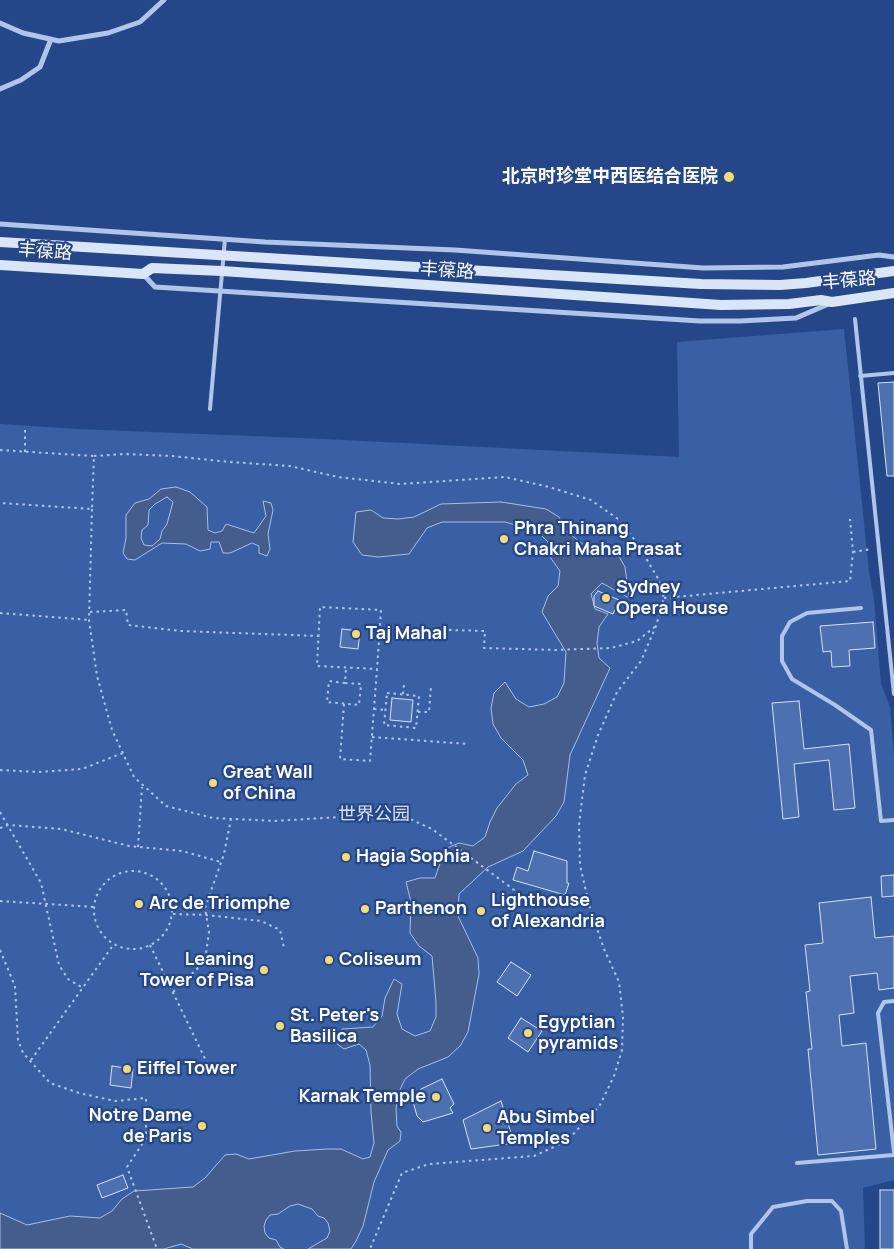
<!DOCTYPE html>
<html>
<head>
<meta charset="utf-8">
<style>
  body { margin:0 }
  canvas { display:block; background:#254789 }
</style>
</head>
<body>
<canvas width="894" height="1249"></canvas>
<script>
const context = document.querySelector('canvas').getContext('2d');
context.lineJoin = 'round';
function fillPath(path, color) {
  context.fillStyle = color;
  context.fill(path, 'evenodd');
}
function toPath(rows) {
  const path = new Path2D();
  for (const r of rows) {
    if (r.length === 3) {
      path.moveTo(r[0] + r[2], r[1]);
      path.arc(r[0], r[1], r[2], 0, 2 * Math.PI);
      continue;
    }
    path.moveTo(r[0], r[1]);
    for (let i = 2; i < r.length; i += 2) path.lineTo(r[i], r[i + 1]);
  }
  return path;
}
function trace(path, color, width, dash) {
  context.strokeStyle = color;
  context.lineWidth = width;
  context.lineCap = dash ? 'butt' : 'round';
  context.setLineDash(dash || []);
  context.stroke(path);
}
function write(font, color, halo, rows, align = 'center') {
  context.font = font + ' Manrope,"Noto Sans SC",sans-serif';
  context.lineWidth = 4.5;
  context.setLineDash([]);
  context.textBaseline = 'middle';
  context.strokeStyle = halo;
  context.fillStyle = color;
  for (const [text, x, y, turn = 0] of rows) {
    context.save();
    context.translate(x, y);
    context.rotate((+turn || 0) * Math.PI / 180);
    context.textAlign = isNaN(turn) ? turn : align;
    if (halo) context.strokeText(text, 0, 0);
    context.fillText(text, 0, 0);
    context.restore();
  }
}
fillPath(toPath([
  [844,329,869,572,874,600,881,684,890,707,894,757,894,1180,863,1188,865,1249,0,1249,0,424,77,429,324,439,679,457,677,342]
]), '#3960a5');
const water = toPath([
  [176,487,190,492,207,507,208,530,215,533,222,531,226,524,254,533,266,516,263,501,271,503,273,510,268,534,270,549,267,556,259,553,259,546,252,543,230,553,223,553,219,542,211,542,210,549,200,551,186,544,162,543,135,560,127,559,123,553,126,538,126,515,135,503,149,499,161,489,176,487],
  [167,497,173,502,167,524,162,531,160,539,152,546,144,545,141,538,142,530,148,525,149,510,155,504,167,497],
  [501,502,546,509,559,517,566,531,589,549,604,547,617,553,625,567,629,598,602,583,591,594,595,609,608,614,599,627,597,643,599,658,610,668,570,755,564,802,556,816,523,851,488,867,459,894,458,916,478,958,479,974,468,1032,460,1046,448,1057,418,1069,405,1079,398,1094,396,1109,397,1126,401,1132,400,1141,388,1150,374,1182,363,1226,356,1241,351,1249,308,1249,327,1238,330,1231,328,1223,324,1218,318,1216,312,1209,298,1204,290,1206,278,1214,270,1215,266,1220,264,1226,265,1233,269,1238,276,1240,280,1247,284,1249,193,1249,181,1244,164,1249,0,1249,0,1213,27,1225,70,1216,100,1218,112,1211,122,1199,134,1191,193,1187,205,1178,225,1155,236,1154,249,1159,295,1151,327,1149,341,1149,363,1159,370,1157,374,1143,371,1112,370,1065,366,1050,359,1044,344,1049,332,1040,342,1029,373,1027,382,1016,385,998,394,979,402,984,397,1014,402,1029,415,1036,430,1031,436,1017,436,1002,432,956,419,946,410,933,411,902,406,882,420,878,435,878,445,849,459,843,473,846,485,837,490,822,497,808,516,784,528,775,523,760,501,738,493,724,491,708,494,693,505,682,516,699,529,707,544,704,557,697,564,683,566,652,542,612,548,596,558,586,560,571,550,557,548,542,537,531,505,522,442,522,427,528,409,554,378,557,362,555,353,542,356,512,371,510,383,518,398,519,414,517,441,504,501,502]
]);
fillPath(water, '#445d8c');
trace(water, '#a5bfea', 1);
const building = toPath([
  [894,382,894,476,887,476,878,383,894,382],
  [598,591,619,600,613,614,594,606,594,596,598,591],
  [873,622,875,648,849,650,850,666,832,667,831,651,823,652,820,626,873,622],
  [342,629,360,631,358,649,340,647,342,629],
  [392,698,413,700,411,722,390,720,392,698],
  [799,701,804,749,849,744,855,808,834,810,829,760,794,764,799,817,783,819,772,703,799,701],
  [534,851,567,861,567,883,569,883,565,895,513,880,517,867,528,871,534,851],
  [894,875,894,896,882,897,881,876,894,875],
  [871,897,875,938,894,936,894,988,879,990,877,973,850,976,854,1013,839,1015,842,1046,866,1043,876,1149,818,1155,808,1049,812,1049,806,992,810,991,805,945,823,943,819,903,871,897],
  [511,962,531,975,517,996,497,982,511,962],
  [521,1018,542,1031,528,1052,508,1038,521,1018],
  [112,1066,133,1069,131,1088,110,1085,112,1066],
  [442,1079,454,1104,450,1108,453,1113,423,1122,417,1116,413,1102,421,1089,442,1079],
  [501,1101,514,1143,471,1149,463,1120,501,1101],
  [123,1175,128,1188,102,1198,97,1185,123,1175],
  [880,1190,894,1190,894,1249,880,1249,880,1190]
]);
fillPath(building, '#4d70b0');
trace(building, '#d5e1f7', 1);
trace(toPath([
  [0,450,94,456,92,509,0,503],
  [25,452,25,426],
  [94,456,125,454,172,456,230,462,290,466,338,477,400,484,505,477,549,487,591,500,618,519,637,543,659,580,664,598,656,626,641,661,617,692,598,735,585,775,579,825,580,865,589,905,604,949,619,982,623,1017,622,1050,614,1076,600,1105,567,1141,534,1156,429,1164,402,1173,370,1249],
  [92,509,89,620,97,676,112,730,134,777,166,806,213,818,275,821,356,816,410,819,432,829,525,898,556,906,589,905],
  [853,552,872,549],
  [664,598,850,581,853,552,850,519],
  [90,612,126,610,128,625,180,631,319,636],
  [0,613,89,620],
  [449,630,485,631,484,648,556,650,611,648,637,641,656,626],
  [345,683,361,684,359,705,327,702,329,681,345,683,346,668],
  [387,693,419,696,416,728,384,725,387,693],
  [403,694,404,684],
  [344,704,340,759,370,761,377,669,381,610,320,607,317,666,377,669],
  [374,709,386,710],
  [418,712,429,712,431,686],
  [372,737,468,744],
  [0,770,38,772,82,769,123,753],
  [0,812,41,883,59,965,68,979,83,988],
  [0,828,8,825,61,829,129,846,182,851,221,862],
  [138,847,142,787],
  [133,910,39],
  [0,901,95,907],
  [173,914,206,915,261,921,280,930,284,948],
  [150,945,210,1069],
  [0,950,15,986,18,1040,23,1053,50,1083,79,1093,115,1101,146,1098,146,1138,127,1167,157,1249],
  [173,992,200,966,206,953,209,932,205,908,224,854,231,819],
  [31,1060,114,944]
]), '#b1c5e9', 2, [2.5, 4]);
trace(toPath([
  [855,319,894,694],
  [860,376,894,373],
  [210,409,225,239],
  [861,608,807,613,790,622,782,636,782,661,792,679,835,705,871,730,881,821,894,820],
  [894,1001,884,1002,878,1013,894,1152],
  [797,1163,894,1155],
  [751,1249,751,1234,773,1207,807,1201,832,1201,841,1211,847,1249]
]), '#b1c5e9', 4);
trace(toPath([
  [0,23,23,33,59,41,108,33,140,22,164,0],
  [0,89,21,80,40,67,51,39],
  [0,224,265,242,455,250,703,268,783,267,879,255,894,257],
  [143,274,155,287,700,321,740,321,796,318,831,303]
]), '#b1c5e9', 5);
trace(toPath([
  [0,242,701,284,780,285,806,283,894,271],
  [0,265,143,274,152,268,222,271,721,305,789,304,821,300,832,302,894,293]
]), '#dbe5f8', 10);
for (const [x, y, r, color] of [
  [729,177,6,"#f4db75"],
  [504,539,5,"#f4db75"],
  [606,598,5,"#f4db75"],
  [356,634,5,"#f4db75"],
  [213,783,5,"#f4db75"],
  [346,857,5,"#f4db75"],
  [139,904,5,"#f4db75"],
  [365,909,5,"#f4db75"],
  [481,911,5,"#f4db75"],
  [329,960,5,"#f4db75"],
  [264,970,5,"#f4db75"],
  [280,1026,5,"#f4db75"],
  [528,1033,5,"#f4db75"],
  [127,1069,5,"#f4db75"],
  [436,1097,5,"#f4db75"],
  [202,1126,5,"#f4db75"],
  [487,1128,5,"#f4db75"]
]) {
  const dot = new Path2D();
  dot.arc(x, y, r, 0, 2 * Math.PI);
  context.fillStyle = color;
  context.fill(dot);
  trace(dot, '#254789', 2);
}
write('bold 18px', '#fff', '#254789', [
  ["北京时珍堂中西医结合医院",718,177,"right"],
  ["Phra Thinang",514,529],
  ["Chakri Maha Prasat",514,550],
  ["Sydney",616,588],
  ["Opera House",616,609],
  ["Taj Mahal",366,634],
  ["Great Wall",223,773],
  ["of China",223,794],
  ["Hagia Sophia",356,857],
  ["Lighthouse",491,901],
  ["of Alexandria",491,922],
  ["Arc de Triomphe",149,904],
  ["Parthenon",375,909],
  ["Leaning",254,960,"right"],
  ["Tower of Pisa",254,981,"right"],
  ["Coliseum",339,960],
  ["St. Peter's",290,1016],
  ["Basilica",290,1037],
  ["Egyptian",538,1023],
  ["pyramids",538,1044],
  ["Eiffel Tower",137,1069],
  ["Karnak Temple",426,1097,"right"],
  ["Notre Dame",192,1116,"right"],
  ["de Paris",192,1137,"right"],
  ["Abu Simbel",497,1118],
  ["Temples",497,1139]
], 'left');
write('18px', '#fff', '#254789', [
  ["丰葆路",45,252,4],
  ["丰葆路",447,271,4],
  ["丰葆路",849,281,-5]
]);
write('18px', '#d5e1f7', '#254789', [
  ["世界公园",374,815]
]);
</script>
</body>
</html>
